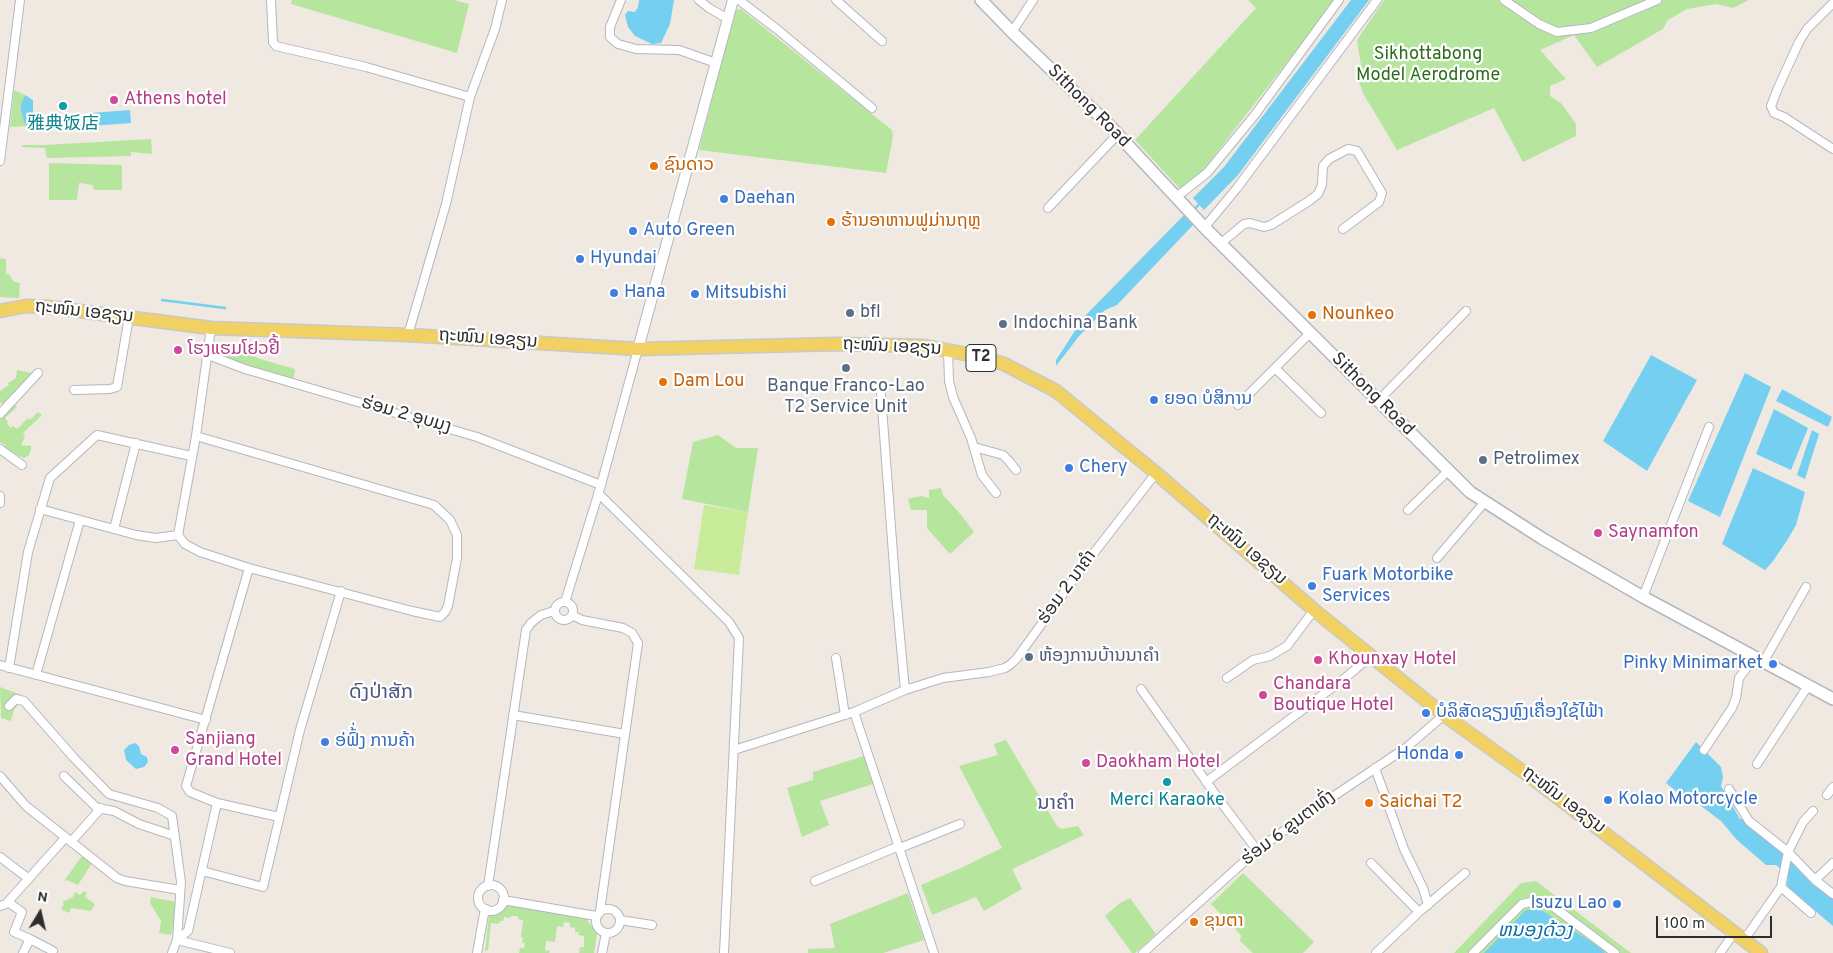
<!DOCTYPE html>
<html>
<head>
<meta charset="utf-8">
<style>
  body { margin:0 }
  #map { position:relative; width:1833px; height:953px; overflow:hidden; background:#efe9e1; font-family:Overpass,sans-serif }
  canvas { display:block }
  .north { position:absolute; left:15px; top:888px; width:50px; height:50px; -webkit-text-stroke:4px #fff; paint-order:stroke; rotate:9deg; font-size:14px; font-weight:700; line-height:20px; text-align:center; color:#2e2e2e }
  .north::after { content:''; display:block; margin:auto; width:18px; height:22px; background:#2e2e2e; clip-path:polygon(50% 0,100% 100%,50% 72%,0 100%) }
  .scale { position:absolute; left:1656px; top:916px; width:116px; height:22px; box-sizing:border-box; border:2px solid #2e2e2e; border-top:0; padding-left:6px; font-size:15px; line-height:18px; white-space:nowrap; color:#2e2e2e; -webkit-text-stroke:4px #fff; paint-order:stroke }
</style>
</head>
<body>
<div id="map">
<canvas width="1833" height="953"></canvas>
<div class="north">N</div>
<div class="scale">100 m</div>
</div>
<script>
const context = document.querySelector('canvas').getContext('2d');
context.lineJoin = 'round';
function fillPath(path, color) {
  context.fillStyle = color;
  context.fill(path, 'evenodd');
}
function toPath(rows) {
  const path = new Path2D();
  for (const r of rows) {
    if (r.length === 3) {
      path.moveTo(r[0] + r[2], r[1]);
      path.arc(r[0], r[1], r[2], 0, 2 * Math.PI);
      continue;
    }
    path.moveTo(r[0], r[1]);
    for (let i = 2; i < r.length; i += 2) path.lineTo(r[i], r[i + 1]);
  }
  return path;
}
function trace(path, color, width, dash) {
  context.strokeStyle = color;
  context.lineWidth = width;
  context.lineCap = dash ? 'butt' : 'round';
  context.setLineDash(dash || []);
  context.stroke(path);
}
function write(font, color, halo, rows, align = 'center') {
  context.font = font + ' Overpass,"Noto Sans SC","Noto Sans Lao",sans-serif';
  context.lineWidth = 4.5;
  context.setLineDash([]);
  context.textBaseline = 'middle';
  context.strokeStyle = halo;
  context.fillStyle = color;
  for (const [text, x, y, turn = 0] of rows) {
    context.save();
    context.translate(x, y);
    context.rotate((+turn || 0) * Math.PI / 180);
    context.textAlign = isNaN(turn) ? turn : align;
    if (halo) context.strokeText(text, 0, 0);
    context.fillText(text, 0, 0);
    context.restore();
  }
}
fillPath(toPath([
  [292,0,454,0,469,4,457,53,291,4],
  [1248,0,1335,0,1204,169,1181,190,1135,140,1256,8],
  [1384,0,1749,0,1733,8,1717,4,1687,9,1668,20,1663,29,1597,67,1574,35,1540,50,1566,79,1550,86,1550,96,1561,103,1576,124,1576,136,1523,162,1494,108,1397,150,1364,95,1359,82,1362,72,1357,40],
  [741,9,892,130,893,137,886,173,699,150,735,10],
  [14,90,25,95,23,99,24,122,27,126,10,127],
  [151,139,152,154,131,152,131,156,47,158,45,148,22,147,22,145,45,145],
  [49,163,122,165,122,190,94,190,93,185,79,183,77,200,49,200],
  [0,258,6,259,6,274,9,274,14,282,20,283,19,298,0,297],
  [223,345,234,347,260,359,295,369,293,380,256,369,224,356,220,351],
  [17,370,32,373,4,406,0,402,0,391,9,385,8,383,16,378],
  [14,404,17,407,5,418,8,422,7,424,11,428,13,426,17,429,28,418,30,420,38,412,42,415,23,433,25,437,21,445,31,446,31,449,29,455,24,458,4,449,5,445,0,442,0,418],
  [718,435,736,448,758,448,748,512,682,499,693,442],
  [941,488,943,495,962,516,974,532,950,554,927,528,927,510,911,510,908,499,921,496,929,498,929,490],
  [0,687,24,696,14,710,11,721,1,718],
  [1006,740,1057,826,1061,829,1078,826,1084,835,1012,869,1022,889,984,911,976,897,932,915,921,885,963,867,1002,848,959,766,998,755,994,744],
  [864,756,873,784,820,801,829,825,802,837,787,788,813,780,813,772],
  [82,856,92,863,78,885,67,880,64,881],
  [1243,873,1314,942,1303,953,1253,953,1240,941,1241,935,1211,904],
  [1536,881,1631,953,1454,953,1521,883],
  [84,891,87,893,85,897,95,904,91,911,71,908,69,913,61,909,64,904,62,902,73,897,75,892,80,895],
  [908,893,924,940,883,953,808,953,808,949,835,948,830,924],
  [151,897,176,902,175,919,171,935,159,933,161,921,150,903],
  [1130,898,1156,934,1135,953,1132,953,1105,916,1120,903],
  [506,905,586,918,597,934,594,953,579,953,580,947,584,947,584,936,578,935,579,932,575,932,575,928,570,927,570,923,564,922,563,927,557,926,555,942,546,941,545,950,550,951,549,953,519,953,520,948,524,948,525,943,522,943,523,938,521,937,523,920,518,919,518,916,511,916,510,918,504,917,503,921,500,921,499,924,491,923,488,950,485,951,489,915,497,913]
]), '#b6e59e');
fillPath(toPath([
  [704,505,748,512,739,575,694,569]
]), '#c9ec9a');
fillPath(toPath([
  [639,0,674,0,670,24,661,43,652,44,635,36,628,27,625,15,628,11,635,12,638,7],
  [1351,0,1369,0,1238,175,1204,210,1193,198,1224,167],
  [25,95,33,100,33,118,27,126,24,122,21,110,21,104],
  [130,110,131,123,91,126,91,113],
  [1184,215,1193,225,1117,305,1105,310,1080,335,1056,366,1056,360,1084,317],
  [1651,355,1697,380,1647,471,1603,441],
  [1745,373,1771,387,1720,517,1688,501],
  [1782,389,1832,417,1828,427,1776,401],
  [1774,409,1808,428,1791,470,1756,454],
  [1812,430,1819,434,1805,479,1797,475],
  [1753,468,1805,492,1796,525,1788,539,1773,561,1765,570,1722,544],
  [1696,742,1721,767,1723,777,1721,786,1740,819,1743,819,1784,854,1781,869,1776,865,1766,865,1737,840,1721,821,1689,797,1686,799,1666,783],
  [135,743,139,746,141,754,147,757,148,762,144,767,136,769,126,760,124,750,129,745],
  [1789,860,1833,895,1833,926,1787,887],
  [1526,910,1541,910,1601,948,1605,953,1484,953]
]), '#75cff0');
trace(toPath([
  [1193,211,1201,202],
  [162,300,225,308]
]), '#75cff0', 2.5);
const minor = toPath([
  [271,0,273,42,276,46,366,67,470,97],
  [621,0,610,27,610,37,618,44,636,49,679,50,716,63],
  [699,0,709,8,728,19],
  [739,0,778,30,872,108],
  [836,0,882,41],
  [1504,0,1539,24,1557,32,1591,28,1657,0],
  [1833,3,1807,29,1799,42,1778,88,1771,106,1774,113,1784,117,1833,149],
  [1012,32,1033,0],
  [0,161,20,0],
  [1175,198,1207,173,1254,116,1339,0],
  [1048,208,1118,134],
  [1204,228,1237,188,1377,0],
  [1220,244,1244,224,1250,223,1264,227,1271,225,1309,201,1318,194,1322,185,1323,166,1329,159,1348,149,1357,151,1382,193,1379,202,1343,229],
  [408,335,446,204,470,97,495,29,502,0],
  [948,350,949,381,953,397,971,438,982,475,996,493],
  [208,355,245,369,477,437,601,485],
  [1275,368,1321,413],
  [74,390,110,389,117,387,129,317],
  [881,394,896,594,905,690],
  [1378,401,1466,311],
  [1238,405,1310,333],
  [0,414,38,373],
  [196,436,434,505,450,520,457,535,457,558,448,606,445,612,440,617,412,611,249,568,200,552,185,544,178,535,196,436,211,328],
  [974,447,1003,455,1009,461,1016,470],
  [0,449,22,465],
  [598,493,729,622,739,638,724,953],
  [0,496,0,503],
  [40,509,136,535,156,538,178,535],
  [1408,510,1448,471],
  [114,529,136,443],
  [1437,558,1484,503],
  [249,568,186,786,190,792,217,803,279,817],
  [1643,597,1709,427],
  [564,611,9],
  [565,602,601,485,638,349],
  [572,615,582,620,623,628,632,633,638,643,600,911],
  [836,658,845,715],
  [1764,661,1806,587],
  [0,665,206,720],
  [9,668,28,552,50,478,97,435,191,456],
  [36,675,80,520],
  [1227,678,1253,660,1270,656,1287,646,1314,610],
  [1141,689,1220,801,1257,850],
  [9,706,16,699,24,701,74,758,109,794,158,808,172,816,181,882,177,940,172,953],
  [854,712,934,953],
  [513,715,625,734],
  [734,750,854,712,905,690,943,678,989,672,1005,668,1011,664,1017,658,1076,576,1156,473],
  [1704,750,1732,708,1736,698,1739,678,1755,657],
  [1757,764,1808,686],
  [1375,768,1404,849,1423,888,1428,905],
  [0,776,26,806,117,878,125,881,180,890],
  [64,776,97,808,114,811,139,824,175,836],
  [1206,782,1345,678,1371,656],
  [1729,789,1749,821,1788,852,1815,880,1833,894],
  [1827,795,1833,787],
  [71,842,101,808],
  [900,848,960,824],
  [0,857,29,879],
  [1371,863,1419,912],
  [202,871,263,887,300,730,341,591],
  [1815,880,1833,863],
  [815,881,899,846],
  [491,898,13],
  [488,886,526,630,531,623,541,615,554,611],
  [1781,887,1811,913],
  [503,900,596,916],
  [8,902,22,912,14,932,30,939,23,953],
  [0,906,6,904,65,838],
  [608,921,12],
  [620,920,652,925],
  [30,939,53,951],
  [177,940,188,931,217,803],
  [177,940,230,953],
  [1744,940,1781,887,1788,852,1803,822,1813,811],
  [477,953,484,914,486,909],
  [602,953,606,933],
  [1143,953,1257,850,1316,808,1407,747,1444,715],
  [1376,953,1419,912,1465,873],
  [1473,953,1522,904,1535,901,1551,905,1615,953],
  [1720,953,1734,933]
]);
const tertiary = toPath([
  [638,349,733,0]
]);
const secondary = toPath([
  [981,0,1012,32,1109,125,1203,226,1470,492,1543,539,1643,597,1833,699]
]);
const primary = toPath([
  [0,311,26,306,48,307,211,328,408,335,638,349,837,344,923,346,972,355,1004,364,1056,391,1156,473,1314,610,1444,715,1536,781,1761,953]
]);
trace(minor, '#b4b7c1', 10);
trace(tertiary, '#b4b7c1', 12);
trace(secondary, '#b4b7c1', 14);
trace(primary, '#c9c9c9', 15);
trace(minor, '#fff', 8);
trace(tertiary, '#fff', 10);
trace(secondary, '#fff', 11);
trace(primary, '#f2d163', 12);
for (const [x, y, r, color] of [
  [114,100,5,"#d1479c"],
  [63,106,5,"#0f9aa8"],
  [654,166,5,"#e8710a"],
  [724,199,5,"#3f7fe0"],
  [831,222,5,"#e8710a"],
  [633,231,5,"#3f7fe0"],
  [580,259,5,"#3f7fe0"],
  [614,293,5,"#3f7fe0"],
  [695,294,5,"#3f7fe0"],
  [850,313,5,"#5c6f8a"],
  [1312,315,5,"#e8710a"],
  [1003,324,5,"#5c6f8a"],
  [178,350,5,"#d1479c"],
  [846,368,5,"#5c6f8a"],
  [663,382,5,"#e8710a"],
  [1154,400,5,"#3f7fe0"],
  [1483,460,5,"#5c6f8a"],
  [1069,468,5,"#3f7fe0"],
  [1598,533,5,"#d1479c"],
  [1312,586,5,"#3f7fe0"],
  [1029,657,5,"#5c6f8a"],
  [1318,660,5,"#d1479c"],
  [1773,664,5,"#3f7fe0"],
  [1263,695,5,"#d1479c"],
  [1426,713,5,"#3f7fe0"],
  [325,742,5,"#3f7fe0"],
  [175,750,5,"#d1479c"],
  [1459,755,5,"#3f7fe0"],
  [1086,763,5,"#d1479c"],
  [1167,782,5,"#0f9aa8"],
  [1608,800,5,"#3f7fe0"],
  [1369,803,5,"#e8710a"],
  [1617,904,5,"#3f7fe0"],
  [1194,922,5,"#e8710a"]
]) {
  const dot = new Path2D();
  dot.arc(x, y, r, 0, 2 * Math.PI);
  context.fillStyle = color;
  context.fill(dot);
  trace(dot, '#fff', 2);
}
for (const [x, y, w] of [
  [981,358,30]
]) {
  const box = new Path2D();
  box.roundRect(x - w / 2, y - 13.5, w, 27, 4);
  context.fillStyle = '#fff';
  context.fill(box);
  trace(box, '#2e2e2e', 1);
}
write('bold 16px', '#2e2e2e', null, [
  ["T2",981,358]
]);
write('18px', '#2c6e1b', '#fff', [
  ["Sikhottabong",1428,55],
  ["Model Aerodrome",1428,76]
]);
write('18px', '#b23c85', '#fff', [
  ["Athens hotel",124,100],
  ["ໂຮງແຮມໂຢວຢີ້",188,350],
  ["Saynamfon",1608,533],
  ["Khounxay Hotel",1328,660],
  ["Chandara",1273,685],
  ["Boutique Hotel",1273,706],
  ["Sanjiang",185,740],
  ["Grand Hotel",185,761],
  ["Daokham Hotel",1096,763]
], 'left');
write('18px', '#2e2e2e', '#fff', [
  ["Sithong Road",1088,107,45],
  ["ຖະໜົນ ເອຊຽນ",84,313,6],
  ["ຖະໜົນ ເອຊຽນ",488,340,4],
  ["ຖະໜົນ ເອຊຽນ",892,348,3],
  ["Sithong Road",1372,395,45],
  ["ຮ່ອມ 2 ອຸບມຸງ",406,416,16],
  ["ຖະໜົນ ເອຊຽນ",1246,550,41],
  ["ຮ່ອມ 2 ນາຄຳ",1068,588,-54],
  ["ຖະໜົນ ເອຊຽນ",1563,801,37],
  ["ຮ່ອມ 6 ຂູນຕາທົ່ງ",1289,829,-37]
]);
write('18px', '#0d838f', '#fff', [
  ["雅典饭店",63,125],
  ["Merci Karaoke",1167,801]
]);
write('18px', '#c56008', '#fff', [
  ["ຊົນດາວ",664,166],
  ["ຮ້ານອາຫານຟູມ່ານຖຫຼ",841,222],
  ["Nounkeo",1322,315],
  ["Dam Lou",673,382],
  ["Saichai T2",1379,803],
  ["ຂຸນຕາ",1204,922]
], 'left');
write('18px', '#366cbe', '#fff', [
  ["Daehan",734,199],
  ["Auto Green",643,231],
  ["Hyundai",590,259],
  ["Hana",624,293],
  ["Mitsubishi",705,294],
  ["ຍອດ ບໍສິການ",1164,400],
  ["Chery",1079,468],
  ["Fuark Motorbike",1322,576],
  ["Services",1322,597],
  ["Pinky Minimarket",1763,664,"right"],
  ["ບໍລິສັດຊຽງຫຼົງເຄື່ອງໃຊ້ໄຟ້າ",1436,713],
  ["ອ່ຟົ້່ງ ການຄ້າ",335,742],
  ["Honda",1449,755,"right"],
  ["Kolao Motorcycle",1618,800],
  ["Isuzu Lao",1607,904,"right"]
], 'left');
write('18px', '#4e5e75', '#fff', [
  ["bfl",860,313],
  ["Indochina Bank",1013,324],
  ["Banque Franco-Lao",846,387,"center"],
  ["T2 Service Unit",846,408,"center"],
  ["Petrolimex",1493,460],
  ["ຫ້ອງການບ້ານນາຄໍາ",1039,657]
], 'left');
write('italic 19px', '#0d6fa3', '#fff', [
  ["ຫນອງດ້ວງ",1535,932]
]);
write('20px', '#4d5680', '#fff', [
  ["ດົງປ່າສັກ",381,694],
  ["ນາຄຳ",1056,805]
]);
</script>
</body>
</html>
